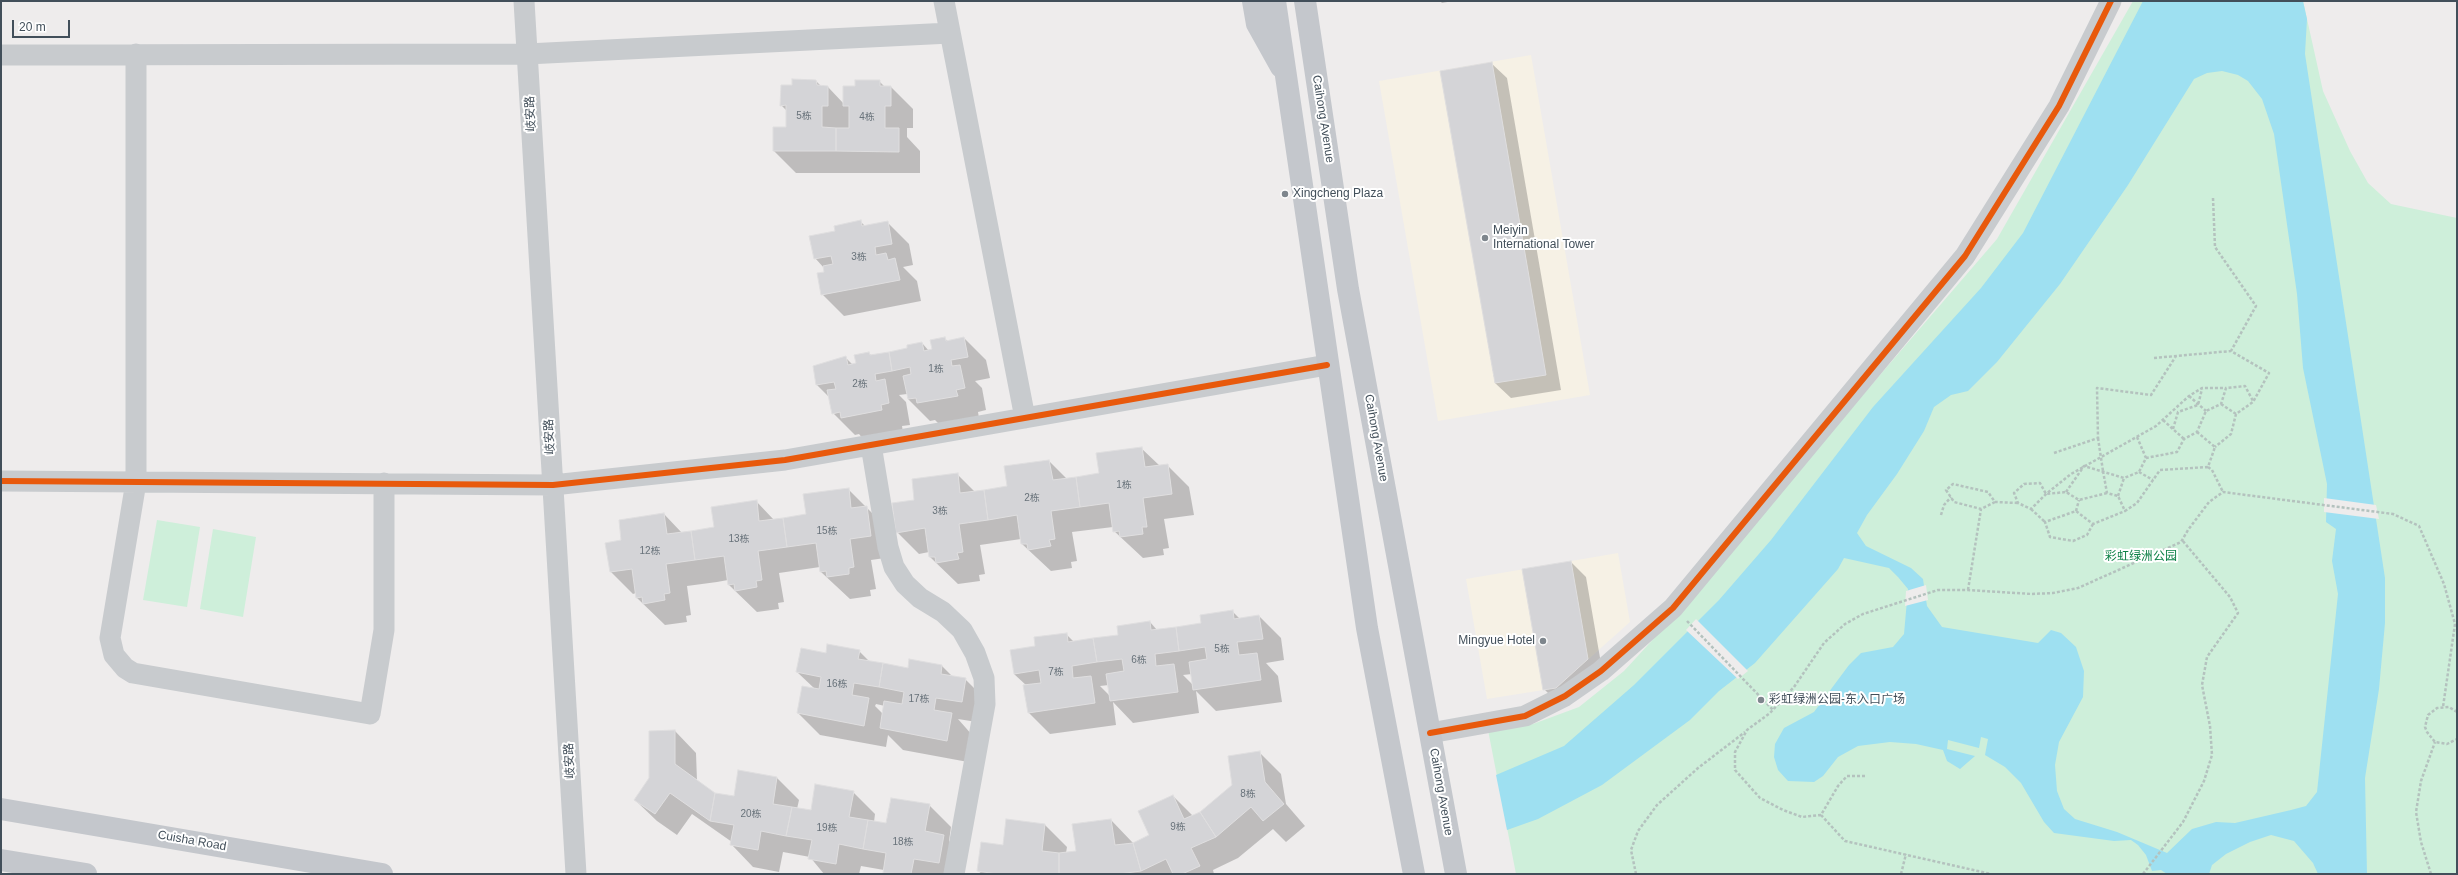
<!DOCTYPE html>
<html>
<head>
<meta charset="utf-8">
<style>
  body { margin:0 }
  #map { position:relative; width:2458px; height:875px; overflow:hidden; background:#eeecec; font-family:Arial,sans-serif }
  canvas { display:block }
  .frame { position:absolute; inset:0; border:2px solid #424f5a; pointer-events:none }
  .scale { position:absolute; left:12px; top:20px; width:58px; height:18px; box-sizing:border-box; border:2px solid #424f5a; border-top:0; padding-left:5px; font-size:12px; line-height:14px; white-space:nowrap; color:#424f5a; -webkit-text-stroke:3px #fff; paint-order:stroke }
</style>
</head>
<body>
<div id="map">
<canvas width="2458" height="875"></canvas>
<div class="frame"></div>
<div class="scale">20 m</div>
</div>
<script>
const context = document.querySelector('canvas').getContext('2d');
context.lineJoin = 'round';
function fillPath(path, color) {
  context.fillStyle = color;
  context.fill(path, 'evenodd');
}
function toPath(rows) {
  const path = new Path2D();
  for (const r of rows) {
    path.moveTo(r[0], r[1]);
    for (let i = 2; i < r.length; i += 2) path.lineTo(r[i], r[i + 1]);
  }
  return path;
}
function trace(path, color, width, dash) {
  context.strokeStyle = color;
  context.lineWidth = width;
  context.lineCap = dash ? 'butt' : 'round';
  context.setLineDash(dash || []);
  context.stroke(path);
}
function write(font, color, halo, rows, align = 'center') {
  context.font = font + ' Arial,"Noto Sans SC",sans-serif';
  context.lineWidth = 4;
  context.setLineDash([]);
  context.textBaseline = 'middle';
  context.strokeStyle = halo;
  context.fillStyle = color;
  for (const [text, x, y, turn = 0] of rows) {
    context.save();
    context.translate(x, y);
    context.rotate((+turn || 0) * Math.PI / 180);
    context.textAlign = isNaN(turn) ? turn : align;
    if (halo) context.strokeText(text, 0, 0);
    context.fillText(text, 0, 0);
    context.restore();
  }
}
fillPath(toPath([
  [1531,55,1590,395,1438,421,1379,81],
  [1618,553,1630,622,1556,688,1487,699,1466,579]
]), '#f6f1e5');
fillPath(toPath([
  [2133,1,2303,1,2323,91,2350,151,2368,183,2391,204,2457,218,2457,874,1516,874,1488,730,1533,724,1579,707,1624,671,1716,571,1861,397,1997,239],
  [157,520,200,527,187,607,143,600],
  [213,529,256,537,243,617,200,609]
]), '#ceefda');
fillPath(toPath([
  [2143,1,2303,1,2307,19,2305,54,2385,578,2385,623,2379,689,2365,778,2367,874,2318,874,2313,863,2294,841,2271,835,2250,842,2226,854,2212,865,2209,874,2167,874,2161,870,2152,871,2146,855,2138,845,2131,840,2114,841,2054,833,2044,822,2021,783,2005,767,1985,755,1988,739,1981,737,1979,748,1948,740,1947,749,1975,756,1960,769,1947,761,1943,750,1916,744,1890,742,1858,746,1838,757,1823,776,1814,782,1788,781,1778,770,1774,757,1775,744,1784,728,1814,712,1849,665,1861,653,1893,647,1904,634,1908,589,1898,577,1889,568,1844,558,1838,569,1755,663,1719,691,1690,720,1602,785,1538,819,1507,830,1496,775,1564,746,1634,685,1719,600,1771,540,1873,407,1981,288,2023,233],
  [2222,71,2238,75,2248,81,2262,99,2274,134,2297,294,2303,368,2327,484,2326,522,2336,529,2332,561,2338,594,2317,792,2306,806,2291,810,2235,823,2216,822,2192,829,2167,853,2117,832,2075,819,2064,809,2057,791,2055,765,2059,742,2083,697,2084,671,2076,647,2061,633,2051,630,2038,643,1942,627,1927,606,1923,579,1911,568,1866,546,1857,533,1867,515,1897,474,1924,431,1934,407,1951,395,1968,391,1997,362,2060,284,2128,185,2194,79,2207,73]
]), '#9ee0f1');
fillPath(toPath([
  [2324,498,2376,505,2379,519,2324,512],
  [1926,585,1928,600,1905,606,1906,591],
  [1696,619,1748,671,1738,679,1686,630]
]), '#eeecec');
fillPath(toPath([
  [1440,1,1453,1,1442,3],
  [1491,63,1507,78,1561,390,1511,398,1495,383,1441,72],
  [816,81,822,87,828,87,844,104,856,87,879,81,885,87,891,87,913,109,913,128,907,128,907,137,920,151,920,173,796,173,774,151,787,128,787,111,781,105,793,86],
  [860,221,865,226,887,222,909,244,913,265,903,267,917,281,921,301,844,316,822,294,825,273,824,268,815,258,836,232],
  [964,338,986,360,990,378,975,381,982,388,986,410,978,412,979,418,940,425,935,420,930,421,908,399,907,394,899,395,906,402,910,425,902,426,903,432,864,440,859,434,855,435,833,413,829,397,817,385,846,358,853,365,869,353,872,356,909,349,922,343,929,351,945,339,948,341],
  [1141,448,1160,466,1167,465,1189,487,1194,515,1164,519,1169,548,1163,549,1164,555,1143,558,1114,531,1113,527,1072,532,1077,561,1071,562,1072,568,1051,571,1022,544,1021,539,980,545,985,574,979,575,980,581,958,584,930,557,929,552,919,554,897,532,916,500,957,474,975,492,1008,487,1049,461,1067,479,1100,474],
  [848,489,888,529,892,557,871,560,876,589,870,590,871,596,850,599,821,572,820,567,779,573,784,602,778,603,779,609,757,612,729,585,728,580,717,582,687,586,691,615,686,616,687,622,665,625,637,598,636,593,633,594,611,572,623,541,664,514,682,533,715,528,756,501,774,520,807,515],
  [1571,562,1586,577,1603,675,1560,705,1544,689],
  [1232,611,1240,619,1259,616,1281,638,1284,660,1266,663,1278,676,1282,702,1216,711,1196,691,1199,713,1133,723,1113,702,1116,725,1050,734,1028,712,1027,686,1014,674,1037,647,1066,634,1074,642,1119,636,1150,622,1157,630,1202,624],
  [1192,674,1194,686,1183,675],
  [1109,685,1111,697,1100,686],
  [859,651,870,662,909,669,942,666,953,677,965,679,987,701,983,723,958,719,973,736,968,762,903,750,888,735,886,747,820,735,798,713,815,689,797,672,826,654],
  [876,704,885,706,883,714,875,706],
  [675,731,696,753,697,781,715,794,735,797,777,778,799,800,797,809,811,812,853,792,875,814,874,822,887,825,929,805,951,827,949,841,965,857,962,874,886,874,884,870,861,866,859,874,824,874,810,857,783,852,779,872,753,867,732,845,732,842,692,814,677,835,657,821,635,800,650,778],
  [1259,752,1281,774,1286,804,1305,826,1286,842,1273,829,1238,858,1213,870,1214,874,982,874,978,871,1003,846,1007,820,1045,825,1067,847,1066,853,1078,851,1111,820,1133,843,1150,836,1173,796,1193,816,1201,813,1234,785]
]), '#0003');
const building = toPath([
  [1492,62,1546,375,1495,383,1440,71,1492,62],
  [792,79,816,80,817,85,828,86,828,106,822,106,822,127,836,128,836,151,773,151,773,127,786,127,786,105,780,106,781,85,792,85,792,79],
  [855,80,880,80,880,86,891,86,891,106,885,106,885,128,899,128,899,152,836,151,836,128,849,128,849,106,843,106,843,86,855,86,855,80],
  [861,220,862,226,888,221,892,244,875,247,876,255,886,253,888,260,895,258,900,280,821,295,817,273,824,272,823,266,833,264,831,256,814,259,809,236,835,231,834,226,861,220],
  [945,337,946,341,964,337,968,357,951,360,952,366,960,365,965,388,956,390,958,396,917,403,916,398,908,399,903,376,911,374,910,367,892,371,889,352,907,348,907,345,922,342,924,351,932,349,930,340,945,337],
  [869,352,870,355,889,352,892,371,875,374,876,381,885,379,889,403,881,405,882,410,841,418,840,412,832,414,827,390,836,389,834,382,816,385,813,366,846,356,848,365,856,363,854,355,869,352],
  [1142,447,1145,467,1168,464,1172,494,1143,498,1147,527,1142,527,1143,534,1120,537,1119,531,1113,532,1109,503,1080,507,1076,477,1099,473,1096,453,1142,447],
  [1049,460,1053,480,1076,477,1080,507,1051,511,1055,539,1049,540,1051,546,1028,550,1027,544,1021,544,1017,515,988,520,984,490,1007,486,1004,466,1049,460],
  [958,473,960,493,984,490,988,520,959,524,963,552,957,553,959,559,936,563,935,557,929,557,925,528,896,533,892,503,914,500,912,479,958,473],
  [849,488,851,508,867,506,871,536,850,539,854,567,849,568,849,574,827,577,826,571,820,572,816,543,787,547,783,518,806,514,803,494,849,488],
  [757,500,759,521,783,518,787,547,758,551,762,580,756,581,757,587,735,591,734,584,728,585,724,556,695,560,691,531,714,527,711,507,757,500],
  [664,513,667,534,691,531,695,560,666,564,670,593,664,594,665,600,643,604,642,597,636,598,632,569,610,572,605,543,621,540,619,520,664,513],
  [1571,561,1588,659,1556,688,1543,690,1522,569,1571,561],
  [1233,610,1234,619,1259,615,1263,639,1237,642,1239,655,1257,653,1261,680,1193,690,1189,662,1207,659,1205,647,1179,651,1176,627,1201,623,1200,615,1233,610],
  [1150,621,1151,630,1176,627,1179,651,1155,654,1156,666,1174,664,1178,692,1110,701,1106,674,1124,671,1122,659,1097,662,1093,638,1118,635,1117,626,1150,621],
  [1067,633,1068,642,1093,638,1097,662,1072,666,1073,678,1091,676,1095,703,1028,713,1023,685,1041,683,1039,670,1014,674,1010,650,1035,646,1034,637,1067,633],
  [827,644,860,650,858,659,883,663,879,687,854,683,852,695,869,698,864,726,797,713,802,686,819,689,821,677,796,672,801,648,826,653,827,644],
  [909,659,942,665,941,674,966,678,962,702,936,698,934,710,952,713,947,741,880,728,884,701,902,704,904,692,879,687,883,663,908,668,909,659],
  [675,730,675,764,715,793,710,821,670,793,655,814,634,800,649,778,649,731,675,730],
  [1260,751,1265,782,1284,804,1263,821,1251,807,1216,837,1200,812,1232,785,1228,756,1260,751],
  [738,770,777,777,773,804,792,807,786,836,761,831,758,850,730,845,734,825,710,821,715,793,734,796,738,770],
  [815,784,854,791,849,817,868,820,863,849,839,844,836,864,808,859,812,840,786,836,792,807,811,810,815,784],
  [1173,795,1184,819,1200,812,1216,837,1191,848,1200,866,1182,874,1173,874,1166,859,1141,871,1133,843,1149,835,1138,811,1173,795],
  [891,798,930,804,925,831,944,835,939,863,914,859,911,874,883,873,886,853,863,849,868,820,886,823,891,798],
  [1006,819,1045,824,1042,851,1059,853,1059,874,997,874,977,871,981,842,1003,845,1006,819],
  [1111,819,1115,845,1133,843,1141,871,1119,874,1059,874,1059,853,1076,851,1072,824,1111,819]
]);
fillPath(building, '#d4d4d7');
trace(building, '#dfdedf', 1);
trace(toPath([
  [2213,198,2215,247,2256,306,2231,351,2269,373,2253,402,2236,414,2231,434,2215,447],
  [2154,358,2231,351],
  [2189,396,2206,411],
  [2221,404,2236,414],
  [2163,420,2184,439],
  [2173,429,2178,412,2198,405,2202,389],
  [2137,437,2146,458],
  [2054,453,2098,438,2097,388,2151,395,2176,356],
  [2208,467,2212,470,2223,492],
  [2103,471,2107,493,2118,496,2125,511,2137,503,2160,470,2208,467,2215,447,2197,432],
  [2139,472,2153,480],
  [2066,492,2084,466,2124,478,2139,472,2146,458,2177,452,2184,439,2197,432,2206,411,2221,404,2226,388,2245,386,2253,401],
  [2107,493,2079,500,2066,492,2046,494,2040,483,2024,484,2014,493,2018,503,2031,509,2046,494,2071,474,2156,426,2189,396,2202,388,2226,388],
  [2118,496,2124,478],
  [1995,502,1981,509,1954,502,1946,490,1953,484,1988,492,1995,502,2018,503],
  [2031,509,2045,522],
  [2076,511,2079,500],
  [1941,515,1944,505,1951,497],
  [2093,524,2087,535,2073,541,2050,537,2045,522,2076,511,2093,524,2125,511],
  [1968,590,1981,509],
  [1687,621,1773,710],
  [2457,712,2449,707,2437,708,2428,715,2425,727,2427,732,2435,742,2447,744,2457,739],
  [1865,776,1847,776,1838,786,1821,815,1802,817,1783,810,1760,798,1735,770,1735,752,1747,730,1770,713,1794,687,1824,643,1845,624,1863,614,1938,590,1968,590,2032,594,2053,593,2078,588,2181,542,2188,530,2209,502,2223,492,2393,514,2419,526,2444,584,2455,624,2443,707],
  [1821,815,1845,841,1991,874],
  [1636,874,1631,850,1638,831,1657,805,1698,768,1745,732],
  [1901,874,1906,854],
  [2143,874,2183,822,2204,781,2212,755,2210,726,2202,685,2207,657,2238,613,2230,597,2182,540],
  [2431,874,2421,842,2416,812,2421,781,2435,742]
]), '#b4c2be', 2.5, [3, 2]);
trace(toPath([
  [524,1,576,874],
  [944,1,1025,418],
  [136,54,136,482,110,638,114,655,125,668,133,673,370,714,384,630,384,483],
  [1,55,527,54,950,33],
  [871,445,888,547,894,567,905,584,920,598,943,612,962,630,975,653,984,678,985,704,954,874],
  [1,481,553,485,785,460,1327,365],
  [1430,733,1525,716,1565,696,1601,671,1673,608,1965,256,2059,106,2111,1]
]), '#c8cbce', 21);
trace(toPath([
  [1253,1,1257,24,1281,67],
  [1275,1,1367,628,1414,874],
  [1305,1,1348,289,1456,874],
  [1,809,382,874],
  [1,860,86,874]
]), '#c4c7cc', 22);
trace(toPath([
  [2098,438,2103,471]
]), '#b4c2be', 2.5, [3, 2]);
trace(toPath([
  [1,481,553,485,785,460,1327,365],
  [1430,733,1525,716,1565,696,1601,671,1673,608,1965,256,2059,106,2111,1]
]), '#e8590c', 6);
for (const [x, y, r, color] of [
  [1285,194,4,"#7e868d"],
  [1485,238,4,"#7e868d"],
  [1543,641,4,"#7e868d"],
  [1761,700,4,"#7e868d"]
]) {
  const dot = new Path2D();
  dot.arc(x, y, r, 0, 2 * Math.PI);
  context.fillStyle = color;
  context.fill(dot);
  trace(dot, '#fff', 1.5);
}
write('10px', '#68727a', null, [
  ["5栋",804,116],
  ["4栋",867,117],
  ["3栋",859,257],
  ["1栋",936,369],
  ["2栋",860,384],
  ["1栋",1124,485],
  ["2栋",1032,498],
  ["3栋",940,511],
  ["15栋",827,531],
  ["13栋",739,539],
  ["12栋",650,551],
  ["5栋",1222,649],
  ["6栋",1139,660],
  ["7栋",1056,672],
  ["16栋",837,684],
  ["17栋",919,699],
  ["8栋",1248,794],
  ["20栋",751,814],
  ["9栋",1178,827],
  ["19栋",827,828],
  ["18栋",903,842]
]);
write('12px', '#424f5a', '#fff', [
  ["岐安路",531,114,-93],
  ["Caihong Avenue",1323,119,81],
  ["岐安路",550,437,-93],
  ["Caihong Avenue",1376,438,80],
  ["岐安路",570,761,-93],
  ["Caihong Avenue",1441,792,80],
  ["Cuisha Road",192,841,10]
]);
write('12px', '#424f5a', '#fff', [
  ["Xingcheng Plaza",1293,194],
  ["Meiyin",1493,231],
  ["International Tower",1493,245],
  ["Mingyue Hotel",1535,641,"right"],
  ["彩虹绿洲公园-东入口广场",1769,700]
], 'left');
write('12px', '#0e8147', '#fff', [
  ["彩虹绿洲公园",2141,557]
]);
</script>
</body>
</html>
